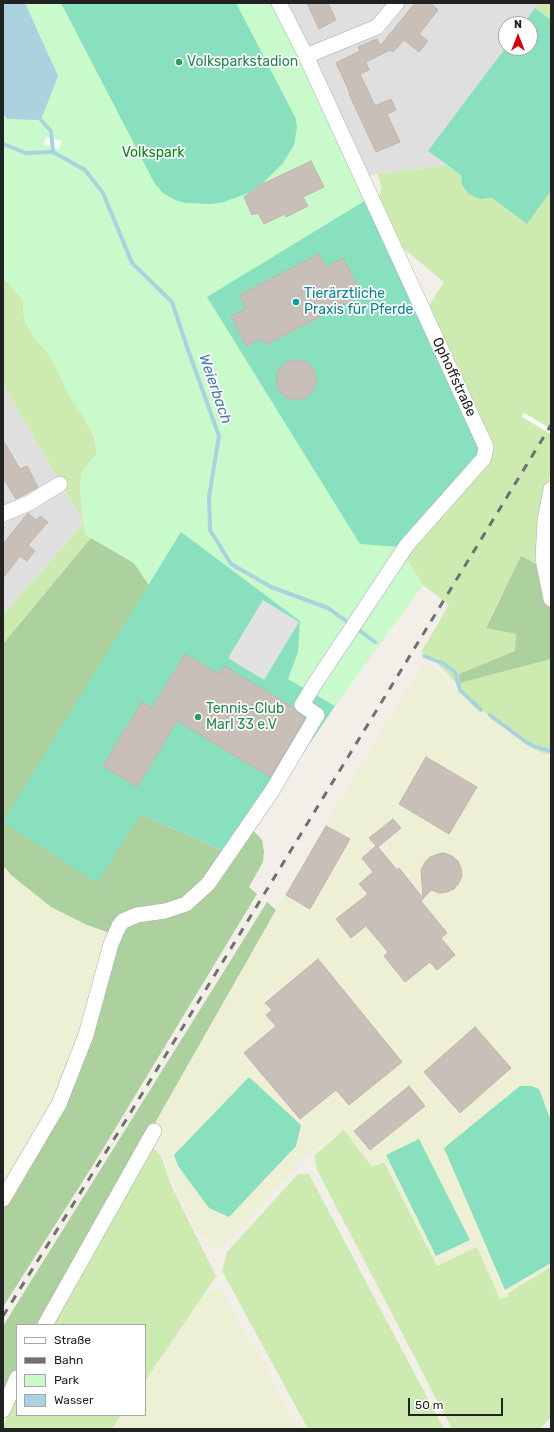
<!DOCTYPE html>
<html>
<head>
<meta charset="utf-8">
<style>
  body { margin:0 }
  #map { position:relative; width:554px; height:1432px; overflow:hidden; background:#f2efe9; font-family:Rubik,sans-serif }
  canvas { display:block }
  .frame { position:absolute; inset:0; border:4px solid #222; pointer-events:none }
  .legend { position:absolute; left:16px; top:1324px; width:130px; height:92px; box-sizing:border-box; background:#fff; border:1px solid #a7a7a7; margin:0; padding:5px 7px; list-style:none; font-size:12px; color:#222 }
  .legend li { display:flex; align-items:center; gap:8px; height:20px }
  .legend b { width:20px; border:1px solid #a7a7a7 }
  .north { position:absolute; left:498px; top:16px; width:40px; height:40px; box-sizing:border-box; background:#fff; border:1px solid #a7a7a7; border-radius:50%; rotate:0deg; font-size:11px; font-weight:700; line-height:16px; text-align:center; color:#222 }
  .north::after { content:''; display:block; margin:auto; width:14px; height:18px; background:#d40000; clip-path:polygon(50% 0,100% 100%,50% 72%,0 100%) }
  .scale { position:absolute; left:408px; top:1398px; width:95px; height:18px; box-sizing:border-box; border:2px solid #222; border-top:0; padding-left:5px; font-size:12px; line-height:14px; white-space:nowrap; color:#222; -webkit-text-stroke:3px #fff; paint-order:stroke }
</style>
</head>
<body>
<div id="map">
<canvas width="554" height="1432"></canvas>
<div class="frame"></div>
<ul class="legend">
<li><b style="height:5px;background:#fff"></b>Straße</li>
<li><b style="height:5px;background:#707070"></b>Bahn</li>
<li><b style="height:11px;background:#c8facc"></b>Park</li>
<li><b style="height:11px;background:#aad3df"></b>Wasser</li>
</ul>
<div class="north">N</div>
<div class="scale">50 m</div>
</div>
<script>
const context = document.querySelector('canvas').getContext('2d');
context.lineJoin = 'round';
function fillPath(path, color) {
  context.fillStyle = color;
  context.fill(path, 'evenodd');
}
function toPath(rows) {
  const path = new Path2D();
  for (const r of rows) {
    path.moveTo(r[0], r[1]);
    for (let i = 2; i < r.length; i += 2) path.lineTo(r[i], r[i + 1]);
  }
  return path;
}
function trace(path, color, width, dash) {
  context.strokeStyle = color;
  context.lineWidth = width;
  context.lineCap = dash ? 'butt' : 'round';
  context.setLineDash(dash || []);
  context.stroke(path);
}
function write(font, color, halo, rows, align = 'center') {
  context.font = font + ' Rubik,sans-serif';
  context.lineWidth = 3.5;
  context.setLineDash([]);
  context.textBaseline = 'middle';
  context.strokeStyle = halo;
  context.fillStyle = color;
  for (const [text, x, y, turn = 0] of rows) {
    context.save();
    context.translate(x, y);
    context.rotate((+turn || 0) * Math.PI / 180);
    context.textAlign = isNaN(turn) ? turn : align;
    if (halo) context.strokeText(text, 0, 0);
    context.fillText(text, 0, 0);
    context.restore();
  }
}
fillPath(toPath([
  [270,3,539,3,523,24,506,24,506,47,429,151,447,165,377,174,357,178,300,59],
  [3,385,84,523,3,615]
]), '#e0dfdf');
fillPath(toPath([
  [426,660,481,713,542,753,551,754,551,1267,508,1293,509,1297,500,1300,477,1247,437,1266,383,1159,372,1167,344,1130,306,1156,218,1252,196,1229,168,1171,155,1123,339,802,391,715],
  [3,865,11,875,51,907,87,925,120,936,91,1038,3,1200],
  [220,1287,299,1429,112,1429,121,1415,145,1415,145,1381,204,1294]
]), '#eef0d5');
fillPath(toPath([
  [539,3,551,3,551,20,535,8],
  [447,165,461,175,461,180,486,199,492,198,527,224,551,191,551,474,546,487,537,523,535,563,521,557,486,627,516,634,515,652,460,683,551,659,551,754,542,753,492,720,435,661,421,652,449,605,423,585,399,547,427,309,444,282,399,245,379,198,382,187,377,174],
  [3,278,24,301,23,313,44,348,52,359,58,372,94,436,97,453,82,472,80,489,85,534,91,538,3,644,3,615,84,523,3,385],
  [344,1130,372,1167,384,1162,437,1266,477,1247,500,1299,509,1297,508,1293,551,1267,551,1417,540,1429,452,1429,317,1170,314,1156],
  [153,1148,160,1154,172,1187,216,1276,145,1381,145,1325,50,1325],
  [298,1174,309,1174,444,1429,308,1429,222,1271,227,1252],
  [17,1386,17,1415,121,1415,112,1429,3,1429]
]), '#cdebb0');
fillPath(toPath([
  [91,538,134,563,149,585,141,814,234,856,252,829,262,840,264,852,263,862,249,887,257,894,95,1162,3,1307,3,1200,56,1106,119,936,87,925,51,907,11,875,3,865,3,644],
  [521,556,551,572,551,659,460,683,459,674,515,651,516,634,486,628],
  [267,902,276,910,40,1325,17,1325,17,1369,3,1400,3,1326]
]), '#add19e');
fillPath(toPath([
  [3,3,270,3,300,59,366,200,208,297,399,547,423,585,335,706,288,679,298,652,149,585,134,563,85,534,80,489,82,472,97,453,94,436,82,415,68,394,52,359,34,338,26,324,23,313,24,301,3,278]
]), '#c8facc');
fillPath(toPath([
  [61,3,236,3,296,119,297,127,294,145,283,163,263,183,248,193,224,202,211,204,186,203,175,200,163,193,155,184],
  [535,8,551,20,551,191,527,224,492,198,480,199,469,194,462,185,461,175,428,151,506,47,506,48,530,48,530,24,523,24],
  [366,200,482,452,399,547,360,544,207,297],
  [181,532,300,621,298,652,288,679,335,706,234,856,141,814,97,883,3,822],
  [249,1077,301,1125,296,1146,229,1217,209,1208,178,1166,174,1155],
  [520,1086,531,1086,539,1089,551,1121,551,1263,505,1290,444,1148],
  [419,1139,470,1240,436,1256,386,1155]
]), '#88e0be');
fillPath(toPath([
  [263,600,299,622,264,680,228,658]
]), '#e2e2e2');
fillPath(toPath([
  [3,3,25,3,58,76,41,120,7,119,3,113]
]), '#aad3df');
fillPath(toPath([
  [46,137,61,141,59,149,44,145],
  [524,413,551,429,551,434,522,417]
]), '#fff');
trace(toPath([
  [41,120,51,131,53,152],
  [3,144,26,153,53,152,85,170,103,193,132,263,172,302,187,347,219,436,209,497,210,530,231,564,271,587,328,608,350,624],
  [356,628,375,642],
  [424,656,444,664,455,672,460,690,481,710],
  [490,715,526,742,535,747,551,751]
]), '#aad3df', 4);
const building = toPath([
  [307,3,328,3,336,20,319,29,307,3],
  [415,3,430,3,438,10,419,34,428,41,419,52,404,40,393,52,390,50,366,62,369,70,360,74,375,106,391,99,396,110,387,114,400,142,376,152,349,94,350,93,336,63,360,51,358,47,377,39,380,46,415,3],
  [311,161,324,187,303,197,308,206,286,217,285,214,264,224,258,213,252,215,244,197,260,185,311,161],
  [319,254,326,267,343,258,362,295,265,345,262,338,246,346,231,316,246,309,240,295,319,254],
  [291,360,298,360,305,362,311,366,315,372,316,380,315,387,311,393,305,398,298,400,291,399,284,396,279,390,277,384,277,372,284,364,291,360],
  [3,440,20,469,27,466,38,487,16,499,3,478,3,440],
  [28,513,36,520,40,516,48,522,28,545,35,551,27,561,20,556,3,578,3,544,28,513],
  [185,654,219,674,224,666,294,708,297,712,305,718,270,777,177,721,137,787,103,766,142,702,152,708,185,654],
  [426,757,477,787,449,834,399,804,426,757],
  [393,819,401,828,378,847,397,870,399,868,423,898,421,870,425,862,430,857,438,854,444,853,452,856,458,861,461,868,462,876,459,883,454,889,447,892,439,893,431,890,421,901,447,933,441,938,455,955,437,970,430,962,405,982,384,956,388,952,366,926,351,938,336,919,368,894,359,884,373,872,362,858,376,846,369,838,393,819],
  [326,826,350,839,310,909,286,895,326,826],
  [318,959,402,1062,349,1105,336,1090,300,1119,244,1053,276,1026,266,1015,272,1010,265,1003,318,959],
  [475,1027,511,1068,460,1113,424,1072,475,1027],
  [409,1086,425,1106,370,1150,354,1131,409,1086]
]);
fillPath(building, '#c7bfb8');
trace(building, '#c4b6ab', 1);
const minor = toPath([
  [306,56,377,27,397,3],
  [551,489,545,520,543,559,551,599],
  [3,514,29,503,60,484],
  [3,1199,59,1104,86,1035,111,944,119,926,123,921,137,915,165,911,186,904,208,884,272,791,317,715,302,705,314,685,407,545,484,458,486,447,306,56,279,3],
  [45,1325,154,1131],
  [3,1410,17,1378]
]);
trace(minor, '#a9a9a9', 16);
trace(minor, '#fff', 15);
trace(toPath([
  [3,1316,126,1120,551,425]
]), '#707070', 3, [8, 8]);
for (const [x, y, r, color] of [
  [179,62,4,"#2e9e5b"],
  [296,302,4,"#0f9aa8"],
  [198,717,4,"#2e9e5b"]
]) {
  const dot = new Path2D();
  dot.arc(x, y, r, 0, 2 * Math.PI);
  context.fillStyle = color;
  context.fill(dot);
  trace(dot, '#fff', 1.5);
}
write('14px', '#27864d', '#fff', [
  ["Volksparkstadion",187,62],
  ["Tennis-Club",206,709],
  ["Marl 33 e.V",206,725]
], 'left');
write('14px', '#0c8416', '#fff', [
  ["Volkspark",153,153]
]);
write('14px', '#0d838f', '#fff', [
  ["Tierärztliche",304,294],
  ["Praxis für Pferde",304,310]
], 'left');
write('14px', '#222', '#fff', [
  ["Ophoffstraße",454,377,65]
]);
write('italic 15px', '#4a7aab', '#fff', [
  ["Weierbach",215,389,71]
]);
</script>
</body>
</html>
